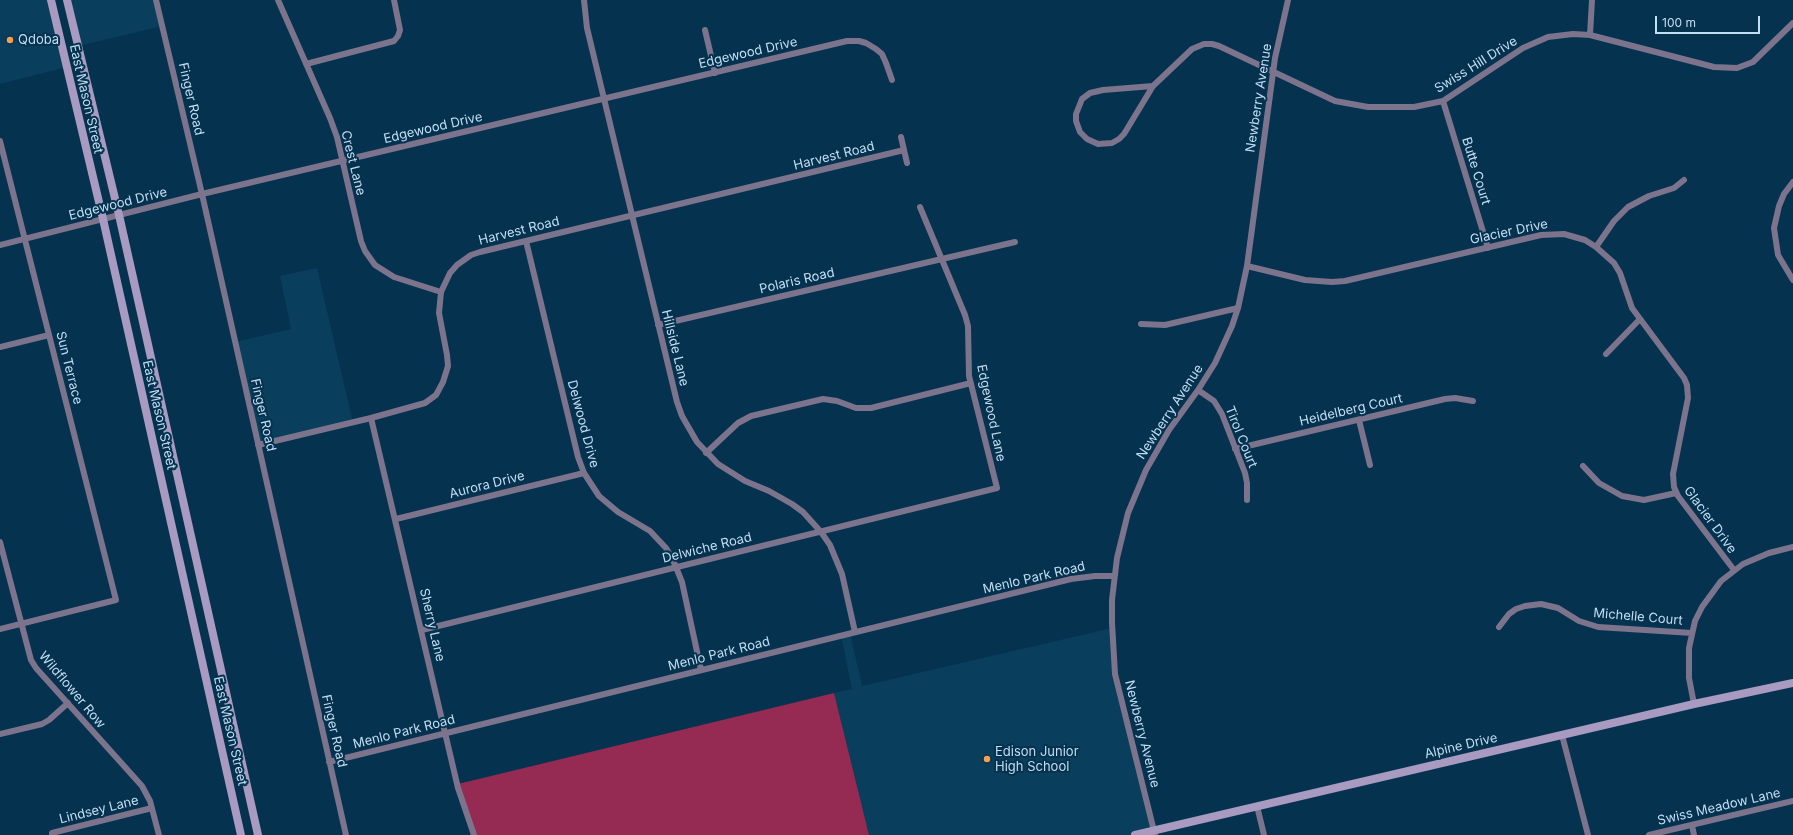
<!DOCTYPE html>
<html>
<head>
<meta charset="utf-8">
<style>
  body { margin:0 }
  #map { position:relative; width:1793px; height:835px; overflow:hidden; background:#05324e; font-family:Inter,sans-serif }
  canvas { display:block }
  .scale { position:absolute; left:1655px; top:16px; width:105px; height:18px; box-sizing:border-box; border:2px solid #c2def4; border-top:0; padding-left:5px; font-size:12px; line-height:14px; white-space:nowrap; color:#c2def4; -webkit-text-stroke:3px #05324e; paint-order:stroke }
</style>
</head>
<body>
<div id="map">
<canvas width="1793" height="835"></canvas>
<div class="scale">100 m</div>
</div>
<script>
const context = document.querySelector('canvas').getContext('2d');
context.lineJoin = 'round';
function fillPath(path, color) {
  context.fillStyle = color;
  context.fill(path, 'evenodd');
}
function toPath(rows) {
  const path = new Path2D();
  for (const r of rows) {
    path.moveTo(r[0], r[1]);
    for (let i = 2; i < r.length; i += 2) path.lineTo(r[i], r[i + 1]);
  }
  return path;
}
function trace(path, color, width, dash) {
  context.strokeStyle = color;
  context.lineWidth = width;
  context.lineCap = dash ? 'butt' : 'round';
  context.setLineDash(dash || []);
  context.stroke(path);
}
function write(font, color, halo, rows, align = 'center') {
  context.font = font + ' Inter,sans-serif';
  context.lineWidth = 4;
  context.setLineDash([]);
  context.textBaseline = 'middle';
  context.strokeStyle = halo;
  context.fillStyle = color;
  for (const [text, x, y, turn = 0] of rows) {
    context.save();
    context.translate(x, y);
    context.rotate((+turn || 0) * Math.PI / 180);
    context.textAlign = isNaN(turn) ? turn : align;
    if (halo) context.strokeText(text, 0, 0);
    context.fillText(text, 0, 0);
    context.restore();
  }
}
fillPath(toPath([
  [0,0,51,0,67,67,0,84],
  [67,0,156,0,162,26,79,46],
  [317,268,353,423,258,445,235,342,291,329,280,276],
  [1112,628,1115,674,1154,830,1135,835,869,835,834,693,852,689,841,635,850,633,862,686]
]), '#093f5d');
fillPath(toPath([
  [834,693,869,835,474,835,458,784]
]), '#952b52');
trace(toPath([
  [156,0,202,194,346,835],
  [278,0,330,118,337,137,361,241,365,251,375,265,394,277,441,292],
  [584,0,587,28,677,402,682,416,697,442,718,464,745,481,769,491,792,504,803,512,821,532,830,545,842,574,855,632],
  [705,30,715,73],
  [1590,35,1592,0],
  [306,64,394,41,398,36,400,30,394,0],
  [1153,86,1192,49,1204,44,1212,44,1219,46,1335,101,1368,107,1414,107,1443,101,1523,48,1548,37,1573,34,1590,35,1714,67,1737,68,1753,62,1793,23],
  [1153,86,1124,134,1119,139,1112,143,1098,144,1087,139,1080,132,1076,121,1076,114,1082,99,1090,93,1103,90,1153,86],
  [1443,101,1488,248],
  [901,137,907,163],
  [0,141,116,600,0,629],
  [1793,182,1784,194,1779,206,1774,228,1778,255,1793,280],
  [526,241,578,457,584,473,599,496,618,512,650,531,666,548,673,560,682,582,701,670],
  [0,245,202,194,847,41,859,41,866,43,876,49,882,54,886,63,892,80],
  [1596,247,1614,221,1628,207,1649,196,1674,188,1684,180],
  [1247,266,1305,280,1332,282,1345,281,1541,235,1564,234,1585,240,1596,247,1614,263,1620,273,1632,308,1684,378,1687,385,1688,398,1673,474,1674,487,1678,496,1734,570],
  [1141,324,1165,325,1238,308],
  [658,325,1015,242],
  [0,347,49,335],
  [1606,354,1640,319],
  [1198,390,1214,401,1222,414,1245,473,1247,483,1247,500],
  [371,418,458,788,474,835],
  [1359,420,1370,465],
  [258,445,371,418,425,403,436,395,443,382,448,366,447,355,439,313,441,292,450,273,457,265,471,255,480,252,904,150],
  [1235,449,1445,399,1455,398,1473,401],
  [706,453,738,423,751,416,823,399,837,401,856,408,871,408,971,383],
  [1583,466,1599,483,1622,496,1644,500,1676,493],
  [396,519,584,473],
  [0,542,31,660,36,668,142,786,150,801,159,835],
  [1499,627,1509,614,1516,609,1525,606,1541,604,1558,608,1579,621,1598,627,1692,633],
  [422,630,997,488,969,376,968,326,965,315,920,207],
  [1694,704,1689,678,1689,648,1695,621,1702,607,1721,581,1743,564,1769,553,1793,547],
  [0,734,42,724,49,720,68,703],
  [1562,735,1588,835],
  [329,762,1071,579,1095,576,1114,576],
  [1257,806,1264,835],
  [1692,825,1694,835],
  [52,835,52,833,152,808],
  [1155,835,1115,674,1112,623,1112,600,1117,558,1128,513,1146,470,1169,430,1198,390,1215,363,1232,326,1238,308,1247,266,1275,58,1288,0],
  [1649,835,1793,801]
]), '#7c738c', 6);
trace(toPath([
  [51,0,103,219,241,835],
  [67,0,119,215,258,835],
  [1135,835,1694,704,1793,683]
]), '#a89ac0', 8);
for (const [x, y, r, color] of [
  [10,40,4,"#f8a04b"],
  [987,759,4,"#f8a04b"]
]) {
  const dot = new Path2D();
  dot.arc(x, y, r, 0, 2 * Math.PI);
  context.fillStyle = color;
  context.fill(dot);
  trace(dot, '#05324e', 1.5);
}
write('13px', '#c2def4', '#05324e', [
  ["Qdoba",18,40],
  ["Edison Junior",995,752],
  ["High School",995,767]
], 'left');
write('13px', '#c2def4', '#05324e', [
  ["Edgewood Drive",748,53,-13],
  ["Swiss Hill Drive",1476,65,-32],
  ["Newberry Avenue",1259,98,-81],
  ["East Mason Street",86,99,77],
  ["Finger Road",191,99,77],
  ["Edgewood Drive",433,128,-13],
  ["Harvest Road",834,156,-14],
  ["Crest Lane",353,163,76],
  ["Butte Court",1476,171,73],
  ["Edgewood Drive",118,204,-14],
  ["Harvest Road",519,231,-14],
  ["Glacier Drive",1509,232,-12],
  ["Polaris Road",797,281,-13],
  ["Hillside Lane",675,348,76],
  ["Sun Terrace",69,368,76],
  ["Heidelberg Court",1351,410,-13],
  ["Newberry Avenue",1170,412,-57],
  ["Edgewood Lane",991,413,78],
  ["East Mason Street",159,415,77],
  ["Finger Road",263,415,77],
  ["Delwood Drive",583,424,75],
  ["Tirol Court",1241,437,68],
  ["Aurora Drive",487,485,-14],
  ["Glacier Drive",1710,520,54],
  ["Delwiche Road",707,548,-14],
  ["Menlo Park Road",1034,578,-13],
  ["Michelle Court",1638,617,5],
  ["Sherry Lane",432,625,77],
  ["Menlo Park Road",719,654,-14],
  ["Wildflower Row",72,690,50],
  ["East Mason Street",230,731,77],
  ["Finger Road",334,731,77],
  ["Menlo Park Road",404,732,-14],
  ["Newberry Avenue",1142,734,76],
  ["Alpine Drive",1461,746,-13],
  ["Swiss Meadow Lane",1719,807,-13],
  ["Lindsey Lane",99,810,-14]
]);
</script>
</body>
</html>
